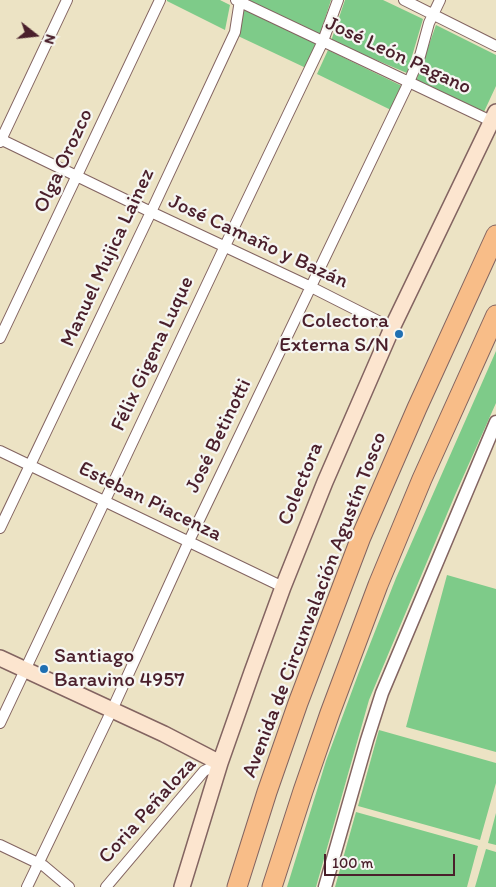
<!DOCTYPE html>
<html>
<head>
<meta charset="utf-8">
<style>
  body { margin:0 }
  #map { position:relative; width:496px; height:887px; overflow:hidden; background:#ece3c4; font-family:Itim,sans-serif }
  canvas { display:block }
  .north { position:absolute; left:10px; top:10px; width:50px; height:50px; -webkit-text-stroke:4px #f6f6f2; paint-order:stroke; rotate:106deg; font-size:14px; font-weight:700; line-height:20px; text-align:center; color:#4a1f2b }
  .north::after { content:''; display:block; margin:auto; width:18px; height:22px; background:#4a1f2b; clip-path:polygon(50% 0,100% 100%,50% 72%,0 100%) }
  .scale { position:absolute; left:324px; top:854px; width:131px; height:22px; box-sizing:border-box; border:2px solid #4a1f2b; border-top:0; padding-left:6px; font-size:15px; line-height:18px; white-space:nowrap; color:#4a1f2b; -webkit-text-stroke:4px #f6f6f2; paint-order:stroke }
</style>
</head>
<body>
<div id="map">
<canvas width="496" height="887"></canvas>
<div class="north">N</div>
<div class="scale">100 m</div>
</div>
<script>
const context = document.querySelector('canvas').getContext('2d');
context.lineJoin = 'round';
function fillPath(path, color) {
  context.fillStyle = color;
  context.fill(path, 'evenodd');
}
function toPath(rows) {
  const path = new Path2D();
  for (const r of rows) {
    path.moveTo(r[0], r[1]);
    for (let i = 2; i < r.length; i += 2) path.lineTo(r[i], r[i + 1]);
  }
  return path;
}
function trace(path, color, width, dash) {
  context.strokeStyle = color;
  context.lineWidth = width;
  context.lineCap = dash ? 'butt' : 'round';
  context.setLineDash(dash || []);
  context.stroke(path);
}
function write(font, color, halo, rows, align = 'center') {
  context.font = font + ' Itim,sans-serif';
  context.lineWidth = 4.5;
  context.setLineDash([]);
  context.textBaseline = 'middle';
  context.strokeStyle = halo;
  context.fillStyle = color;
  for (const [text, x, y, turn = 0] of rows) {
    context.save();
    context.translate(x, y);
    context.rotate((+turn || 0) * Math.PI / 180);
    context.textAlign = isNaN(turn) ? turn : align;
    if (halo) context.strokeText(text, 0, 0);
    context.fillText(text, 0, 0);
    context.restore();
  }
}
fillPath(toPath([
  [167,0,220,0,230,5,225,30,167,1],
  [243,0,331,0,319,37],
  [345,0,383,0,423,19,407,73,331,41],
  [244,9,317,44,306,68,238,36],
  [436,25,496,55,496,86,483,114,416,81],
  [328,50,404,87,391,110,317,74],
  [496,351,496,403,455,495,369,700,316,887,287,887,326,761,359,672,396,578],
  [447,575,496,589,496,752,406,727],
  [379,730,496,763,496,783,480,840,358,806],
  [356,812,478,846,467,887,335,887],
  [496,813,496,845,488,843],
  [486,849,496,852,496,887,475,887]
]), '#7ecb89');
const minor = toPath([
  [236,0,491,121],
  [404,0,496,46],
  [0,139,151,212,311,287,392,328],
  [0,142,67,0],
  [0,338,160,0],
  [0,451,283,587],
  [0,528,151,212,235,32,240,0],
  [0,723,225,246,323,41,338,0],
  [0,845,44,866,69,887],
  [27,887,112,710,189,541,409,82,420,56,429,23,440,0],
  [106,887,204,771,220,763]
]);
const tertiary = toPath([
  [325,887,367,740,382,693,496,422]
]);
const secondary = toPath([
  [0,658,164,734,220,763],
  [182,887,220,763,252,672,283,587,325,482,392,328,496,112]
]);
const motorway = toPath([
  [237,887,267,792,298,703,361,537,417,408,496,235],
  [272,887,303,791,330,713,378,585,422,479,496,315]
]);
trace(minor, '#836461', 12);
trace(tertiary, '#836461', 15);
trace(secondary, '#836461', 18);
trace(motorway, '#836461', 21);
trace(minor, '#fff', 10);
trace(tertiary, '#fff', 12);
trace(secondary, '#fce5cf', 15);
trace(motorway, '#f8bd88', 19);
for (const [x, y, r, color] of [
  [399,334,5,"#1f6fb2"],
  [44,669,5,"#1f6fb2"]
]) {
  const dot = new Path2D();
  dot.arc(x, y, r, 0, 2 * Math.PI);
  context.fillStyle = color;
  context.fill(dot);
  trace(dot, '#f6f6f2', 2);
}
write('21px', '#4a1f2b', '#f6f6f2', [
  ["José León Pagano",398,56,25],
  ["Olga Orozco",64,161,-65],
  ["José Camaño y Bazán",258,242,25],
  ["Manuel Mujica Lainez",108,258,-65],
  ["Félix Gigena Luque",153,354,-65],
  ["José Betinotti",219,436,-64],
  ["Colectora",301,484,-68],
  ["Esteban Piacenza",150,502,26],
  ["Avenida de Circunvalación Agustín Tosco",315,605,-69],
  ["Coria Peñaloza",148,811,-48]
]);
write('21px', '#4a1f2b', '#f6f6f2', [
  ["Colectora",389,322],
  ["Externa S/N",389,346],
  ["Santiago",54,657,"left"],
  ["Baravino 4957",54,681,"left"]
], 'right');
</script>
</body>
</html>
